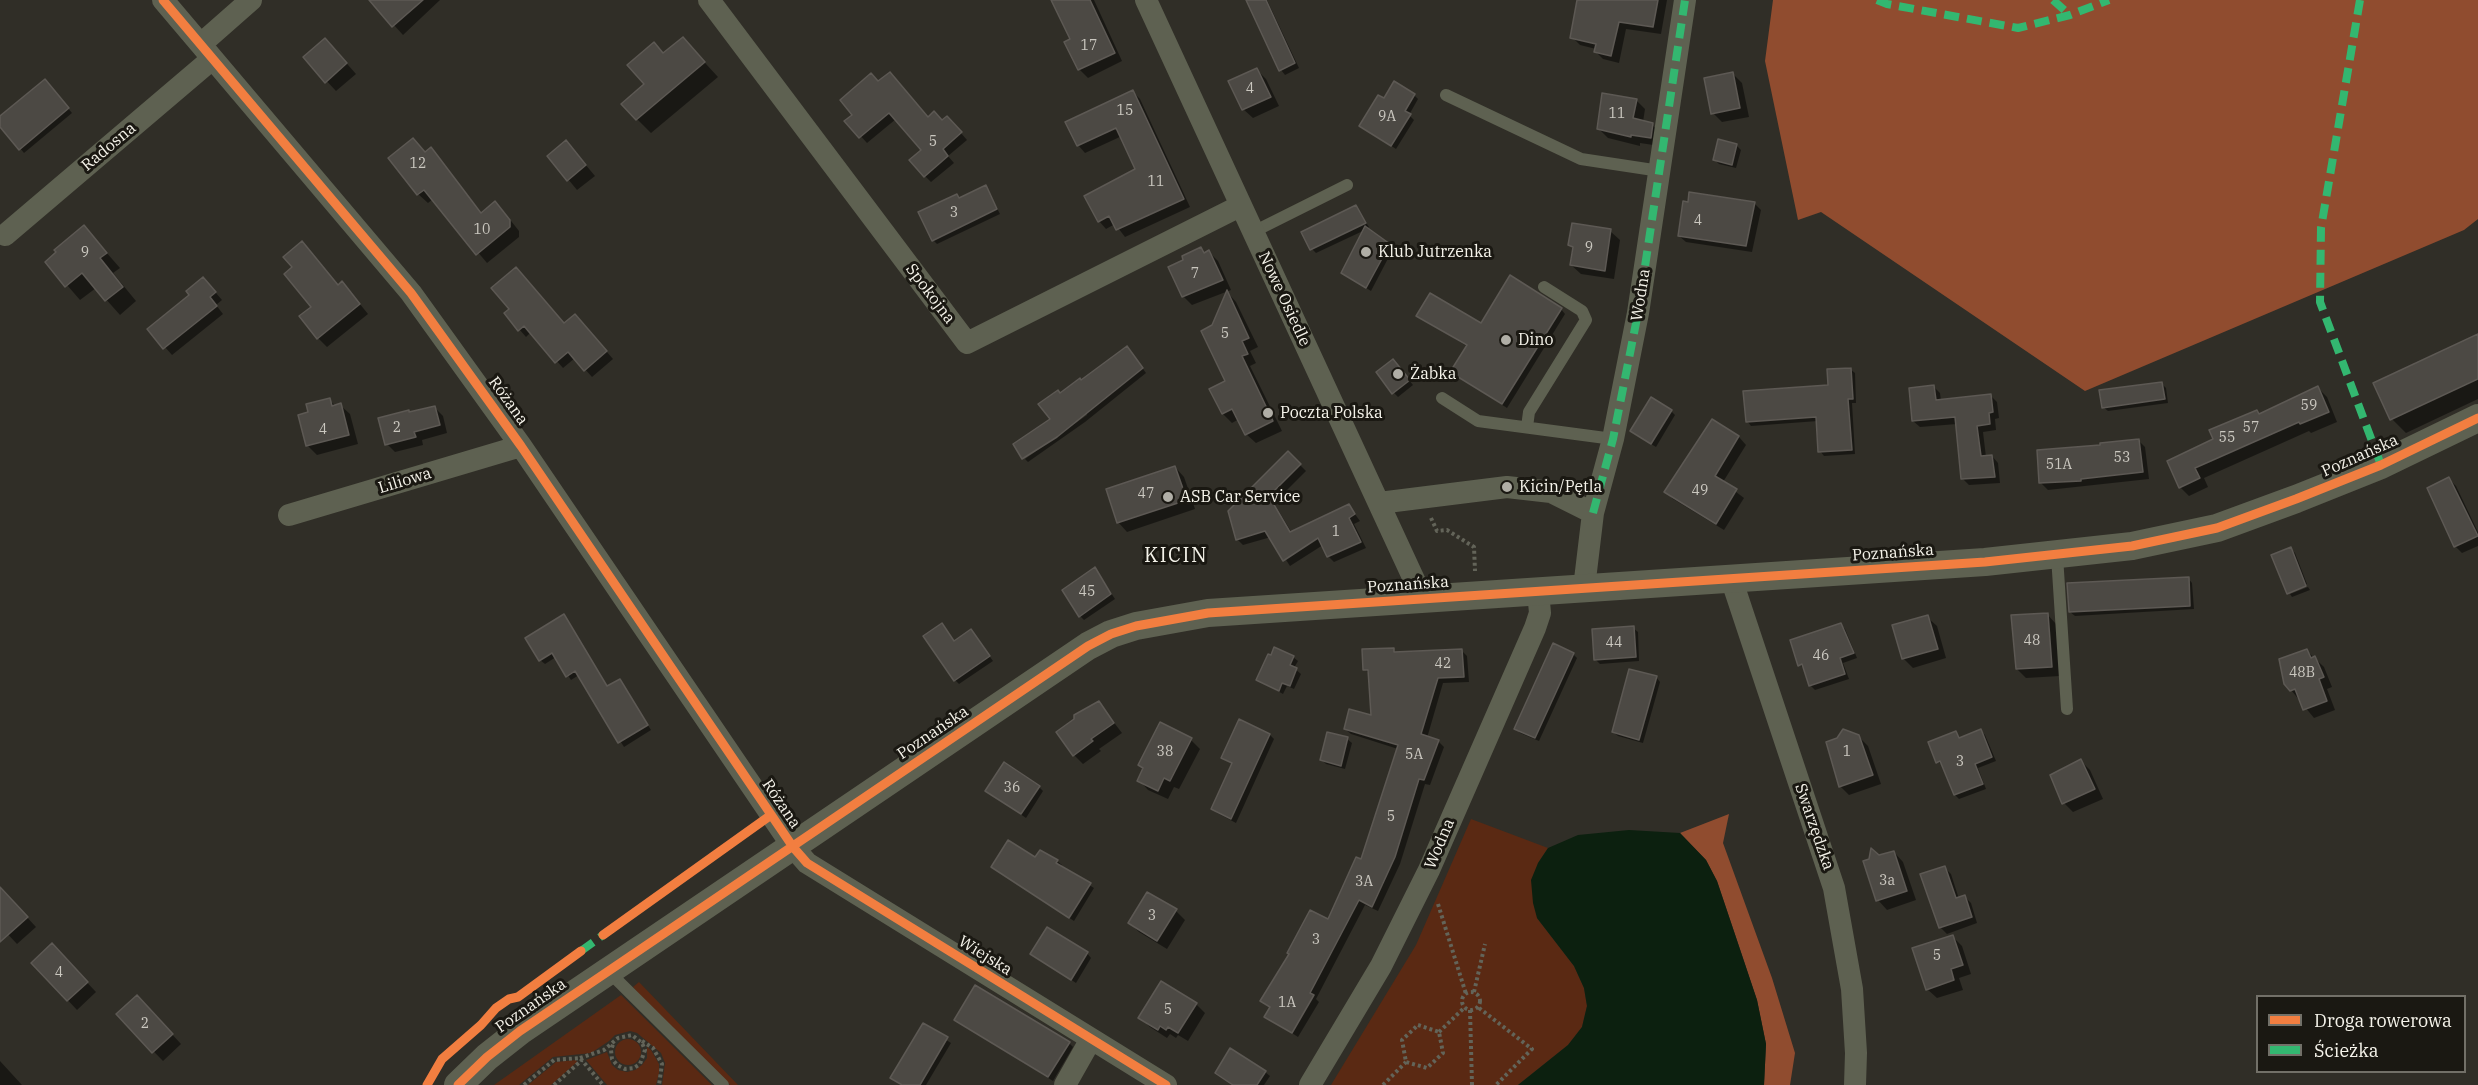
<!DOCTYPE html>
<html>
<head>
<meta charset="utf-8">
<style>
  body { margin:0 }
  #map { position:relative; width:2478px; height:1085px; overflow:hidden; background:#302e27; font-family:"IBM Plex Serif",serif }
  canvas { display:block }
  .legend { position:absolute; left:2256px; top:995px; width:210px; height:78px; box-sizing:border-box; background:#1a1812; border:2px solid #727068; margin:0; padding:8px 10px; list-style:none; font-size:18px; color:#f5f3ea }
  .legend li { display:flex; align-items:center; gap:12px; height:30px }
  .legend b { width:30px; border:2px solid #727068 }
</style>
</head>
<body>
<div id="map">
<canvas width="2478" height="1085"></canvas>
<ul class="legend">
<li><b style="height:8px;background:#f27e40"></b>Droga rowerowa</li>
<li><b style="height:8px;background:#33b770"></b>Ścieżka</li>
</ul>
</div>
<script>
const context = document.querySelector('canvas').getContext('2d');
context.lineJoin = 'round';
function fillPath(path, color) {
  context.fillStyle = color;
  context.fill(path, 'evenodd');
}
function toPath(rows) {
  const path = new Path2D();
  for (const r of rows) {
    if (r.length === 3) {
      path.moveTo(r[0] + r[2], r[1]);
      path.arc(r[0], r[1], r[2], 0, 2 * Math.PI);
      continue;
    }
    path.moveTo(r[0], r[1]);
    for (let i = 2; i < r.length; i += 2) path.lineTo(r[i], r[i + 1]);
  }
  return path;
}
function trace(path, color, width, dash) {
  context.strokeStyle = color;
  context.lineWidth = width;
  context.lineCap = dash ? 'butt' : 'round';
  context.setLineDash(dash || []);
  context.stroke(path);
}
function write(font, color, halo, rows, align = 'center') {
  context.font = font + ' "IBM Plex Serif",serif';
  context.lineWidth = 6;
  context.setLineDash([]);
  context.textBaseline = 'middle';
  context.strokeStyle = halo;
  context.fillStyle = color;
  for (const [text, x, y, turn = 0] of rows) {
    context.save();
    context.translate(x, y);
    context.rotate((+turn || 0) * Math.PI / 180);
    context.textAlign = isNaN(turn) ? turn : align;
    if (halo) context.strokeText(text, 0, 0);
    context.fillText(text, 0, 0);
    context.restore();
  }
}
fillPath(toPath([
  [1471,819,1548,848,1538,863,1537,918,1574,966,1584,988,1587,1006,1582,1027,1568,1045,1518,1085,1331,1085,1416,945],
  [639,982,738,1085,730,1085,641,997,633,987],
  [621,995,712,1085,662,1085,665,1063,661,1053,637,1033,630,1031,615,1035,609,1041,591,1053,553,1057,519,1085,494,1085],
  [628,1052,13],
  [647,1047,651,1050,659,1064,659,1073,656,1085,607,1085,586,1060,607,1052,612,1065,618,1070,627,1072,635,1070,642,1065,647,1058],
  [576,1060,577,1062,551,1085,528,1085,556,1062]
]), '#5a2913');
fillPath(toPath([
  [1773,0,2478,0,2478,219,2464,230,2085,391,1821,212,1798,220,1765,61],
  [1729,814,1723,843,1772,978,1795,1053,1790,1085,1764,1085,1766,1044,1757,1000,1743,958,1717,881,1706,860,1680,833]
]), '#904c2f');
fillPath(toPath([
  [1629,830,1680,833,1706,860,1717,881,1757,1000,1766,1044,1764,1085,1518,1085,1568,1045,1582,1027,1587,1006,1584,988,1574,966,1537,918,1533,903,1531,880,1538,863,1548,848,1578,835]
]), '#0c200f');
fillPath(toPath([
  [376,0,440,0,403,35,373,2],
  [1053,0,1094,0,1122,61,1088,78,1080,70,1066,43,1072,40],
  [1248,0,1267,0,1299,68,1285,75,1281,70],
  [1587,0,1667,0,1661,34,1626,29,1619,63,1603,59,1595,51,1596,49,1580,45,1572,37],
  [683,39,718,77,651,133,637,119,646,85,664,55],
  [334,49,356,74,336,91,305,58],
  [1257,70,1266,79,1279,106,1253,118,1243,109],
  [1733,74,1742,83,1749,117,1722,122,1713,113],
  [879,83,928,119,954,125,967,140,948,156,954,163,931,182,925,176,924,150,896,119,867,143,847,121],
  [49,85,72,113,24,153,0,124,0,118],
  [1132,91,1140,99,1190,207,1125,237,1115,224,1106,229,1099,221,1137,170,1122,136,1085,153,1078,145],
  [1414,95,1418,99,1409,115,1414,120,1396,149,1361,126],
  [1636,100,1645,109,1643,122,1652,125,1662,134,1660,146,1640,143,1640,146,1608,138,1599,129],
  [1736,145,1741,150,1736,168,1719,164,1715,160],
  [431,149,482,213,504,212,519,231,519,237,487,263,433,199,428,203,418,194,426,154],
  [575,152,595,176,577,190,549,156],
  [986,187,1000,214,937,244,933,240,960,199],
  [1754,203,1761,210,1752,252,1686,242,1679,236],
  [1355,207,1369,227,1367,229,1393,249,1371,291,1342,273,1365,230,1316,253,1312,249],
  [84,227,120,268,113,273,136,301,120,315,96,288,80,300,47,262],
  [1610,231,1620,240,1614,279,1581,274,1571,265,1574,248,1570,245],
  [1200,249,1205,254,1209,252,1218,261,1231,290,1192,305,1183,296,1185,261],
  [210,286,222,300,216,305,223,314,172,355,149,329],
  [338,286,351,293,368,314,327,347,318,338],
  [1228,293,1236,302,1258,347,1250,351,1256,363,1250,366,1282,431,1256,443,1246,434,1239,419,1232,423,1223,414,1211,389,1227,381,1213,327],
  [1561,309,1565,314,1507,408,1452,372,1468,347,1418,316,1481,325],
  [506,314,564,325,582,323,613,359,592,377,575,358,563,368,531,332,526,337],
  [2478,335,2478,399,2406,433,2392,419],
  [1131,352,1146,373,1085,422,1028,462,1025,459,1087,415,1086,412,1052,420,1061,395],
  [1397,365,1413,385,1398,397,1394,393],
  [1850,369,1855,373,1856,403,1852,403,1855,454,1824,456,1820,451,1818,421,1751,426,1747,421,1830,386],
  [2162,384,2166,388,2168,403,2108,411,2103,407],
  [1934,387,1940,393,1941,401,1991,396,1997,402,1999,418,1995,419,1996,430,1983,432,1986,457,1992,456,1998,463,2000,483,1969,485,1963,479,1957,424,1920,427,1913,421],
  [2317,387,2327,397,2337,422,2311,433,2309,431,2204,478,2208,487,2189,496,2180,487,2215,440,2257,411,2260,415],
  [329,400,336,406,340,405,350,414,358,444,317,455,308,446,310,413],
  [435,408,443,416,447,433,422,440,423,445,395,452,387,444,411,414],
  [1671,411,1675,415,1656,447,1636,435],
  [1712,422,1739,437,1746,445,1723,482,1744,498,1724,530,1673,499,1666,492],
  [2138,440,2145,447,2149,479,2048,490,2041,483,2102,447],
  [1288,453,1306,471,1274,503,1292,533,1349,506,1360,521,1354,524,1366,548,1334,562,1328,556,1323,545,1290,566,1271,537,1243,545,1237,539],
  [1175,467,1184,477,1195,509,1127,532,1118,522],
  [2449,479,2456,486,2478,532,2478,546,2462,553,2455,546],
  [2291,549,2295,553,2307,584,2288,592],
  [1095,569,1115,599,1084,620,1080,616],
  [2188,578,2192,583,2194,609,2075,616,2070,612],
  [2308,587,2310,590,2292,597,2290,594],
  [2047,614,2056,624,2060,676,2026,678,2017,669],
  [564,616,608,688,620,681,651,730,624,747,579,675,571,680,556,657,545,664,540,660],
  [1927,617,1937,626,1946,658,1913,668,1903,658],
  [942,625,955,642,971,631,993,661,959,684,955,680],
  [1841,625,1845,629,1857,658,1843,663,1849,679,1815,690,1811,686,1805,669,1800,665],
  [1633,628,1638,632,1639,661,1600,664,1595,659],
  [1393,650,1397,653,1461,650,1467,656,1469,682,1443,683,1427,738,1438,741,1444,747,1430,785,1425,784,1400,864,1378,911,1365,905,1316,999,1319,1002,1298,1037,1266,1016,1271,1008,1262,1000,1328,921,1362,861,1398,749,1351,734,1345,729,1373,717,1370,675,1365,669],
  [2307,651,2324,667,2332,687,2327,689,2335,710,2314,718,2291,690],
  [1573,654,1577,658,1539,741,1520,733,1516,728],
  [1293,657,1298,661,1294,668,1301,674,1294,689,1287,686,1283,694,1258,680],
  [1656,677,1660,682,1643,743,1618,736,1613,732],
  [1099,703,1122,733,1099,749,1101,751,1083,764,1074,755],
  [1981,731,1985,735,1996,761,1978,768,1986,789,1959,799,1955,795,1944,765,1937,762,1956,733,1961,739],
  [1270,735,1274,739,1236,823,1217,813,1213,809,1233,764,1223,757],
  [1858,736,1868,746,1881,784,1849,795,1840,786],
  [1347,739,1352,743,1345,769,1326,764,1322,760],
  [1191,740,1200,749,1179,789,1174,787,1168,799,1148,790,1139,780],
  [2081,761,2090,770,2103,799,2073,812,2064,803],
  [1039,787,1043,791,1026,818,987,791],
  [1894,852,1903,862,1916,900,1887,910,1878,900,1870,860],
  [1035,859,1057,861,1062,865,1060,867,1094,888,1074,921,998,871],
  [1944,867,1951,874,1959,899,1965,897,1971,903,1977,923,1947,934,1940,927],
  [0,888,36,927,17,944,0,926],
  [1176,911,1185,920,1167,949,1139,932,1130,923],
  [1952,936,1962,946,1971,974,1959,978,1963,990,1937,998,1927,989],
  [1087,953,1091,958,1076,983,1032,954],
  [61,955,96,992,77,1010,33,963],
  [1196,1004,1205,1013,1188,1041,1178,1035,1176,1038,1170,1034,1167,1038,1150,1027,1140,1018],
  [146,1006,181,1044,163,1061,118,1015],
  [956,1020,1069,1043,1073,1047,1053,1081],
  [923,1025,951,1043,926,1085,901,1085,892,1078],
  [0,1061,22,1085,0,1085],
  [1265,1072,1270,1076,1264,1085,1233,1085,1217,1073]
]), '#0007');
const building = toPath([
  [369,0,423,0,392,27,369,0],
  [1051,0,1090,0,1115,53,1078,70,1064,42,1070,39,1051,0],
  [1246,0,1266,0,1295,63,1279,71,1246,0],
  [1577,0,1658,0,1653,27,1619,22,1611,56,1594,52,1596,44,1570,38,1577,0],
  [683,37,705,62,636,120,621,104,644,84,627,65,654,42,663,53,683,37],
  [325,38,347,63,325,83,303,57,325,38],
  [1257,68,1271,97,1242,110,1228,81,1257,68],
  [890,72,928,117,934,111,942,120,947,116,962,132,943,149,948,156,924,177,909,160,921,150,889,113,859,138,844,121,852,115,840,100,871,73,878,81,890,72],
  [1733,72,1740,108,1711,114,1704,78,1733,72],
  [45,79,69,108,19,150,0,127,0,116,45,79],
  [1394,81,1415,94,1405,111,1411,114,1391,146,1359,126,1378,95,1384,98,1394,81],
  [1133,90,1184,199,1116,230,1109,216,1098,222,1084,196,1135,169,1116,128,1077,146,1065,122,1133,90],
  [1602,93,1637,99,1633,118,1653,123,1651,138,1631,135,1631,137,1597,129,1602,93],
  [413,138,425,152,431,147,481,213,495,201,510,220,510,227,476,255,424,190,417,195,388,158,413,138],
  [1718,139,1737,144,1732,165,1713,160,1718,139],
  [566,140,586,165,567,181,547,156,566,140],
  [986,185,997,209,932,241,918,212,957,194,959,198,986,185],
  [1689,192,1755,202,1746,246,1678,236,1683,201,1688,202,1689,192],
  [1356,205,1366,223,1310,250,1301,232,1356,205],
  [1572,223,1611,229,1605,271,1570,265,1573,247,1568,245,1572,223],
  [84,225,107,253,100,258,123,287,105,301,82,273,65,287,45,262,56,252,54,250,84,225],
  [1365,226,1390,244,1366,288,1341,273,1365,226],
  [302,241,338,285,342,281,360,304,317,339,299,316,311,307,284,274,292,267,283,257,302,241],
  [1201,247,1204,253,1209,250,1223,280,1182,297,1168,267,1183,260,1182,256,1201,247],
  [516,267,564,323,575,314,607,351,584,371,568,352,555,363,524,326,518,331,504,313,509,309,491,288,516,267],
  [1510,275,1562,308,1502,404,1450,372,1467,345,1416,316,1430,293,1481,323,1510,275],
  [203,277,216,292,210,297,217,306,163,349,147,329,189,295,186,291,203,277],
  [1227,290,1249,338,1242,341,1248,354,1242,356,1273,421,1245,435,1232,409,1222,414,1209,389,1225,381,1201,331,1212,325,1227,290],
  [2478,334,2478,379,2390,420,2373,383,2478,334],
  [1127,346,1143,368,1057,437,1022,459,1013,444,1050,419,1038,404,1058,390,1060,393,1080,378,1081,380,1127,346],
  [1393,359,1410,380,1392,394,1376,372,1393,359],
  [1851,368,1853,399,1848,399,1852,450,1818,452,1816,417,1746,422,1743,391,1828,385,1827,369,1851,368],
  [2162,382,2165,399,2102,408,2099,390,2162,382],
  [1934,385,1936,400,1991,394,1993,412,1989,413,1990,424,1977,426,1981,456,1992,455,1995,477,1961,479,1955,417,1912,421,1909,388,1934,385],
  [2318,386,2329,412,2300,424,2299,422,2195,468,2200,478,2179,488,2167,461,2213,439,2209,430,2257,410,2259,414,2318,386],
  [1651,397,1672,410,1651,444,1630,431,1651,397],
  [330,398,332,406,341,403,349,435,306,446,298,415,308,412,306,404,330,398],
  [435,406,440,425,414,432,416,437,385,445,378,418,409,410,409,412,435,406],
  [1712,419,1739,436,1715,476,1737,489,1716,524,1664,492,1712,419],
  [2139,439,2143,472,2081,479,2081,481,2039,483,2037,450,2100,445,2100,443,2139,439],
  [1288,451,1301,464,1269,496,1290,532,1349,504,1355,514,1349,518,1361,542,1327,557,1318,538,1283,561,1265,531,1236,540,1228,511,1288,451],
  [1175,466,1187,500,1117,523,1106,489,1175,466],
  [2449,477,2478,536,2454,547,2427,488,2449,477],
  [2291,547,2306,586,2287,594,2271,555,2291,547],
  [1095,567,1111,594,1079,617,1062,590,1095,567],
  [2189,577,2190,606,2069,612,2067,583,2189,577],
  [2048,613,2052,667,2016,669,2011,615,2048,613],
  [564,614,607,686,620,679,648,725,618,743,575,671,566,677,552,653,539,661,525,638,564,614],
  [1928,615,1938,649,1902,659,1892,625,1928,615],
  [942,623,954,641,971,629,990,656,954,681,923,636,942,623],
  [1841,623,1854,653,1840,658,1845,674,1809,686,1802,664,1798,666,1790,640,1841,623],
  [1634,626,1636,657,1594,660,1592,629,1634,626],
  [1553,643,1574,653,1535,738,1514,729,1553,643],
  [1274,647,1294,656,1290,665,1297,668,1290,686,1282,683,1279,691,1256,680,1268,654,1271,655,1274,647],
  [1394,648,1394,652,1462,649,1464,677,1438,678,1421,734,1439,740,1424,780,1419,779,1395,857,1372,907,1359,900,1310,993,1314,995,1292,1033,1264,1017,1270,1007,1260,1001,1289,954,1287,953,1310,910,1328,919,1356,857,1361,859,1398,745,1344,729,1349,709,1371,715,1368,670,1363,670,1362,649,1394,648],
  [2307,649,2311,658,2315,656,2324,677,2319,679,2327,701,2303,710,2295,689,2290,691,2284,684,2279,659,2307,649],
  [1629,669,1657,676,1639,740,1612,732,1629,669],
  [1099,701,1114,723,1091,739,1093,741,1073,756,1056,732,1074,719,1074,715,1099,701],
  [1239,719,1270,734,1231,819,1211,809,1232,763,1221,758,1239,719],
  [1160,722,1192,738,1170,781,1164,778,1158,791,1137,781,1143,768,1138,765,1160,722],
  [1843,729,1859,735,1873,775,1839,787,1826,742,1837,738,1843,729],
  [1981,729,1992,757,1975,764,1983,784,1954,795,1940,761,1936,763,1928,742,1956,731,1959,738,1981,729],
  [1327,732,1348,737,1341,766,1320,760,1327,732],
  [2081,759,2095,789,2062,804,2050,775,2081,759],
  [1004,762,1040,786,1021,814,985,791,1004,762],
  [1008,840,1035,857,1040,850,1058,860,1056,863,1091,883,1069,918,991,867,1008,840],
  [1871,848,1879,855,1894,851,1907,891,1876,901,1863,861,1869,859,1871,848],
  [1945,866,1956,898,1965,895,1972,917,1939,928,1920,874,1945,866],
  [0,887,28,917,0,942,0,887],
  [1147,892,1177,909,1157,941,1128,923,1147,892],
  [1047,927,1088,952,1071,980,1030,954,1047,927],
  [1953,935,1963,965,1951,969,1954,980,1926,990,1912,948,1953,935],
  [52,943,88,982,67,1001,31,963,52,943],
  [1161,981,1197,1003,1178,1033,1168,1027,1166,1030,1160,1026,1158,1030,1138,1018,1161,981],
  [975,985,1070,1042,1048,1077,954,1020,975,985],
  [137,995,173,1034,152,1053,116,1014,137,995],
  [923,1023,948,1037,920,1085,902,1085,890,1078,923,1023],
  [1230,1048,1266,1071,1257,1085,1233,1085,1215,1073,1230,1048]
]);
fillPath(building, '#4c4944');
trace(building, '#5d5954', 1.5);
trace(toPath([
  [1431,518,1437,531,1447,530,1474,547,1475,571],
  [1438,904,1466,994],
  [1474,992,1485,944],
  [1471,1001,9],
  [1479,1008,1532,1049,1496,1085],
  [1470,1010,1472,1085],
  [1418,1025,1439,1032,1443,1053,1427,1068,1406,1062,1402,1040,1418,1025],
  [1439,1032,1465,1007],
  [642,1041,653,1048,662,1064,659,1085],
  [580,1058,604,1050,618,1038,632,1035,642,1043,645,1050,640,1064,634,1068,625,1069,617,1065,612,1059,611,1050,614,1042],
  [524,1085,554,1060,580,1058,603,1085],
  [554,1085,582,1060],
  [1383,1085,1406,1062]
]), '#636459', 4, [3, 3]);
trace(toPath([
  [1446,95,1581,159,1660,171],
  [1253,232,1347,185],
  [1442,398,1478,421,1613,439],
  [1527,427,1529,412,1586,320,1582,311,1544,287],
  [2057,556,2067,709],
  [609,972,723,1085]
]), '#5e6151', 12);
trace(toPath([
  [163,0,411,293,521,446,793,847,807,863,1166,1085],
  [709,0,967,343,1240,206],
  [1146,0,1423,599],
  [201,44,251,0],
  [5,235,212,59],
  [1379,503,1507,487,1551,492,1593,513],
  [289,515,521,446],
  [1731,578,1834,888,1852,989,1856,1053,1855,1085],
  [1584,588,1593,513,1613,439,1638,313,1685,0],
  [1065,1085,1091,1039],
  [1310,1085,1381,966,1429,870,1535,628,1540,613,1538,591]
]), '#5e6151', 22);
trace(toPath([
  [458,1085,487,1057,520,1031,1088,646,1111,634,1136,626,1208,613,1985,562,2132,546,2217,528,2296,499,2381,465,2478,418]
]), '#5e6151', 28);
trace(toPath([
  [1877,0,1887,4,2018,28,2070,15,2109,0],
  [2053,0,2070,15],
  [2360,0,2321,228,2320,302,2381,465],
  [1593,513,1613,439,1638,313,1685,0],
  [581,951,603,935]
]), '#33b770', 8, [15, 8]);
trace(toPath([
  [163,0,411,293,521,446,793,847,807,863,1166,1085],
  [603,935,771,815],
  [427,1085,442,1059,481,1025,496,1008,509,999,518,997,581,951],
  [458,1085,487,1057,520,1031,1088,646,1111,634,1136,626,1208,613,1985,562,2132,546,2217,528,2296,499,2381,465,2478,418]
]), '#f27e40', 9);
for (const [x, y, r, color] of [
  [1366,252,6,"#b0aea6"],
  [1506,340,6,"#b0aea6"],
  [1398,374,6,"#b0aea6"],
  [1268,413,6,"#b0aea6"],
  [1507,487,6,"#b0aea6"],
  [1168,497,6,"#b0aea6"]
]) {
  const dot = new Path2D();
  dot.arc(x, y, r, 0, 2 * Math.PI);
  context.fillStyle = color;
  context.fill(dot);
  trace(dot, '#1a1812', 2);
}
write('14px', '#cbc8c0', null, [
  ["17",1089,46],
  ["4",1250,89],
  ["15",1125,111],
  ["11",1617,114],
  ["9A",1387,117],
  ["5",933,142],
  ["12",418,164],
  ["11",1156,182],
  ["3",954,213],
  ["4",1698,221],
  ["10",482,230],
  ["9",1589,248],
  ["9",85,253],
  ["7",1195,274],
  ["5",1225,334],
  ["59",2309,406],
  ["2",397,428],
  ["57",2251,428],
  ["4",323,430],
  ["55",2227,438],
  ["53",2122,458],
  ["51A",2059,465],
  ["49",1700,491],
  ["47",1146,494],
  ["1",1336,532],
  ["45",1087,592],
  ["48",2032,641],
  ["44",1614,643],
  ["46",1821,656],
  ["42",1443,664],
  ["48B",2302,673],
  ["38",1165,752],
  ["1",1847,752],
  ["5A",1414,755],
  ["3",1960,762],
  ["36",1012,788],
  ["5",1391,817],
  ["3a",1887,881],
  ["3A",1364,882],
  ["3",1152,916],
  ["3",1316,940],
  ["5",1937,956],
  ["4",59,973],
  ["1A",1287,1003],
  ["5",1168,1010],
  ["2",145,1024]
]);
write('16px', '#f5f3ea', '#1a1812', [
  ["Radosna",109,147,-40],
  ["Spokojna",930,294,53],
  ["Wodna",1641,295,-81],
  ["Nowe Osiedle",1284,299,65],
  ["Różana",508,401,54],
  ["Poznańska",2360,456,-24],
  ["Liliowa",405,481,-17],
  ["Poznańska",1893,553,-4],
  ["Poznańska",1408,585,-4],
  ["Poznańska",933,733,-34],
  ["Różana",781,804,56],
  ["Swarzędzka",1814,827,71],
  ["Wodna",1440,844,-67],
  ["Wiejska",985,956,32],
  ["Poznańska",531,1006,-35]
]);
write('16px', '#f5f3ea', '#1a1812', [
  ["Klub Jutrzenka",1378,252],
  ["Dino",1518,340],
  ["Żabka",1410,374],
  ["Poczta Polska",1280,413],
  ["Kicin/Pętla",1519,487],
  ["ASB Car Service",1180,497]
], 'left');
context.letterSpacing = '1.5px';
write('20px', '#f5f3ea', '#1a1812', [
  ["KICIN",1176,556]
]);
context.letterSpacing = '0px';
</script>
</body>
</html>
